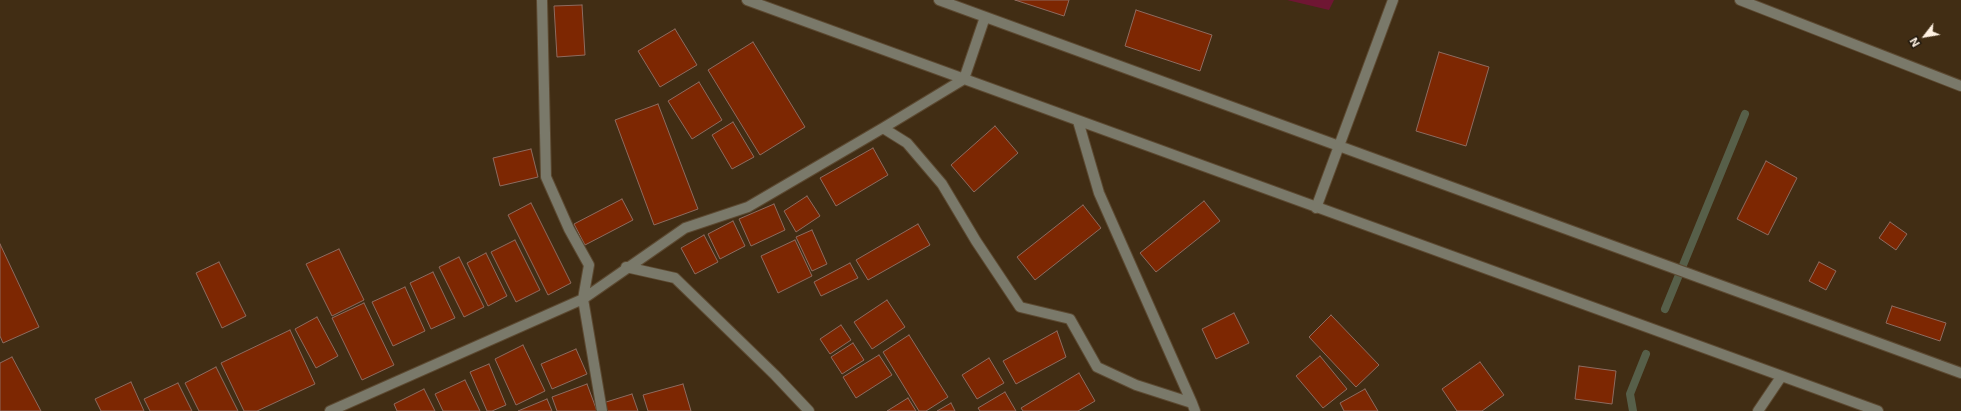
<!DOCTYPE html>
<html>
<head>
<meta charset="utf-8">
<style>
  body { margin:0 }
  #map { position:relative; width:1961px; height:411px; overflow:hidden; background:#412d14; font-family:Inter,sans-serif }
  canvas { display:block }
  .north { position:absolute; left:1905px; top:16px; width:40px; height:40px; -webkit-text-stroke:3px #20180d; paint-order:stroke; rotate:239deg; font-size:11px; font-weight:700; line-height:16px; text-align:center; color:#fff2e3 }
  .north::after { content:''; display:block; margin:auto; width:14px; height:18px; background:#fff2e3; clip-path:polygon(50% 0,100% 100%,50% 72%,0 100%) }
</style>
</head>
<body>
<div id="map">
<canvas width="1961" height="411"></canvas>
<div class="north">N</div>
</div>
<script>
const context = document.querySelector('canvas').getContext('2d');
context.lineJoin = 'round';
function fillPath(path, color) {
  context.fillStyle = color;
  context.fill(path, 'evenodd');
}
function toPath(rows) {
  const path = new Path2D();
  for (const r of rows) {
    path.moveTo(r[0], r[1]);
    for (let i = 2; i < r.length; i += 2) path.lineTo(r[i], r[i + 1]);
  }
  return path;
}
function trace(path, color, width, dash) {
  context.strokeStyle = color;
  context.lineWidth = width;
  context.lineCap = dash ? 'butt' : 'round';
  context.setLineDash(dash || []);
  context.stroke(path);
}
fillPath(toPath([
  [1287,0,1334,0,1329,10]
]), '#6f1633');
trace(toPath([
  [1665,309,1745,114],
  [1633,411,1630,394,1646,354]
]), '#575f49', 8);
const building = toPath([
  [1015,0,1069,0,1064,16,1015,0],
  [582,5,585,55,557,57,554,6,582,5],
  [1136,10,1212,35,1200,71,1125,46,1136,10],
  [675,29,697,65,660,87,638,51,675,29],
  [753,42,805,127,760,155,708,70,753,42],
  [1439,52,1489,67,1466,146,1416,131,1439,52],
  [699,82,722,120,692,139,668,101,699,82],
  [658,104,698,209,654,225,615,120,658,104],
  [733,122,754,157,732,169,712,135,733,122],
  [995,126,1018,153,974,192,951,165,995,126],
  [873,148,888,175,836,206,820,178,873,148],
  [531,149,538,177,500,186,493,158,531,149],
  [1766,161,1797,178,1768,235,1737,219,1766,161],
  [807,196,820,216,796,232,784,211,807,196],
  [622,199,633,220,585,245,574,224,622,199],
  [1204,201,1220,221,1156,272,1140,253,1204,201],
  [531,203,571,283,548,295,508,215,531,203],
  [774,204,785,230,751,246,739,219,774,204],
  [1083,205,1101,228,1035,280,1017,257,1083,205],
  [733,221,745,246,720,259,708,234,733,221],
  [1890,222,1907,234,1896,250,1879,238,1890,222],
  [918,224,930,245,868,280,856,260,918,224],
  [812,230,827,264,812,271,796,237,812,230],
  [704,235,718,262,695,274,681,248,704,235],
  [515,240,540,290,516,302,491,252,515,240],
  [795,240,812,276,778,293,761,256,795,240],
  [0,244,39,327,3,343,0,336,0,244],
  [339,249,364,300,332,316,306,264,339,249],
  [486,253,507,296,488,306,467,263,486,253],
  [459,257,484,307,464,317,439,267,459,257],
  [219,262,246,316,222,328,196,273,219,262],
  [1819,262,1836,271,1826,290,1809,281,1819,262],
  [850,263,858,278,821,296,814,282,850,263],
  [433,272,455,318,431,329,410,283,433,272],
  [405,287,425,331,393,346,372,302,405,287],
  [887,300,905,327,872,349,854,322,887,300],
  [364,303,394,365,362,380,332,318,364,303],
  [1892,306,1946,323,1940,341,1886,323,1892,306],
  [1234,313,1249,343,1216,359,1202,329,1234,313],
  [1331,315,1379,365,1356,387,1309,337,1331,315],
  [317,317,338,356,316,368,295,329,317,317],
  [841,325,851,340,830,354,820,339,841,325],
  [290,330,315,384,257,411,244,411,221,363,290,330],
  [1057,331,1066,357,1016,384,1003,361,1057,331],
  [909,335,948,397,926,411,919,411,883,352,909,335],
  [853,343,864,360,842,374,831,357,853,343],
  [523,345,545,391,516,405,495,359,523,345],
  [576,349,587,374,552,389,541,364,576,349],
  [879,355,892,375,856,398,843,377,879,355],
  [1320,356,1347,389,1323,408,1296,376,1320,356],
  [12,357,41,411,0,411,0,363,12,357],
  [989,358,1004,383,977,399,962,375,989,358],
  [1480,362,1504,395,1482,411,1457,411,1442,389,1480,362],
  [489,364,506,405,492,411,487,411,470,372,489,364],
  [1579,366,1616,371,1612,404,1575,399,1579,366],
  [216,367,238,411,199,411,185,383,216,367],
  [1079,373,1095,401,1078,411,1023,411,1021,408,1079,373],
  [465,380,480,411,443,411,435,394,465,380],
  [131,382,144,411,101,411,95,399,131,382],
  [178,383,192,411,150,411,144,399,178,383],
  [587,384,597,411,557,411,552,397,587,384],
  [683,384,691,411,648,411,643,395,683,384],
  [424,389,435,411,397,411,394,404,424,389],
  [1365,389,1378,411,1344,411,1340,403,1365,389],
  [1005,392,1016,411,980,411,978,408,1005,392],
  [632,394,638,411,605,411,603,403,632,394],
  [908,398,916,411,887,411,908,398],
  [547,399,552,411,518,411,547,399],
  [951,403,955,411,937,411,951,403]
]);
fillPath(building, '#7d2702');
trace(building, '#8e6b5f', 1);
const minor = toPath([
  [542,0,546,177,569,229,589,265,583,299,602,411],
  [747,0,1878,411],
  [939,0,1961,373],
  [1740,0,1961,86],
  [1078,121,1099,193,1192,403],
  [883,128,907,143,942,184,976,241,1020,307,1070,319,1097,367,1136,385,1192,403,1195,411],
  [1316,208,1393,0],
  [626,267,675,278,775,375,809,411],
  [330,411,583,299,685,228,748,207,883,128,964,79,985,17],
  [1758,411,1781,377]
]);
trace(minor, '#5c4931', 12);
trace(minor, '#7a796a', 10);
</script>
</body>
</html>
